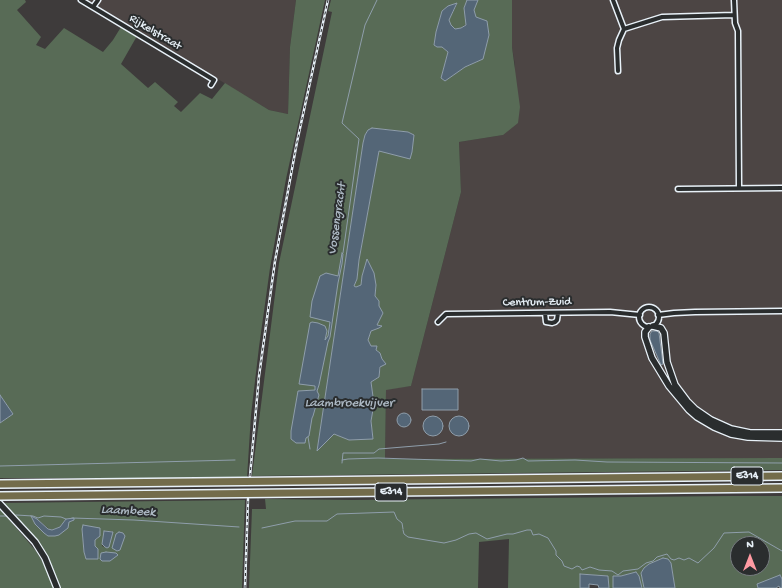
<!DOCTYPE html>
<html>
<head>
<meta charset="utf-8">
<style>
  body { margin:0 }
  #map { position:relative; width:782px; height:588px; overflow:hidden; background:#3e3b3b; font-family:"Gochi Hand",sans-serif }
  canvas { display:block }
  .north { position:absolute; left:730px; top:536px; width:40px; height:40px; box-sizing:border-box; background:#2a2d2e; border:1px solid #767b7f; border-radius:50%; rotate:0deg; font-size:11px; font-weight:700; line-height:16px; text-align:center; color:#e8f1f8 }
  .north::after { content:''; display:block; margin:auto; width:14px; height:18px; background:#ff9aa2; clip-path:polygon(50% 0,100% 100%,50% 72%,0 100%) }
</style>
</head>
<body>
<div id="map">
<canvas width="782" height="588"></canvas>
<div class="north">N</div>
</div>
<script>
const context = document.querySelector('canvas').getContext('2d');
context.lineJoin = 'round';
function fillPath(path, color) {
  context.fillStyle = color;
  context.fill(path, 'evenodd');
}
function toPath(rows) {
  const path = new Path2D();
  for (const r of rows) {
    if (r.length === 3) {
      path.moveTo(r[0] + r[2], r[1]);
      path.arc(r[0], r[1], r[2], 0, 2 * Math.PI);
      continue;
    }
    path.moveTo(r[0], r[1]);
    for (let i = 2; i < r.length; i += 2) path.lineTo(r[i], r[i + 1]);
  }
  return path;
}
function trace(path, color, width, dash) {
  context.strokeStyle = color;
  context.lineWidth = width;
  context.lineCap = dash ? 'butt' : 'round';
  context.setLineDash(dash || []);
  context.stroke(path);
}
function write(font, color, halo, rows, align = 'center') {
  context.font = font + ' "Gochi Hand",sans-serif';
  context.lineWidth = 4;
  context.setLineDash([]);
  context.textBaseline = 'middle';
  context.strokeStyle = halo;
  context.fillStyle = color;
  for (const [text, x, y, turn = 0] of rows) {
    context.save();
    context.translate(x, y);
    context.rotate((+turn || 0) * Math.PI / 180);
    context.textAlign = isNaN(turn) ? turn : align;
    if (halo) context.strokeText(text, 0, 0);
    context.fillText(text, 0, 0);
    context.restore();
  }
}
fillPath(toPath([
  [87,0,296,0,290,47,288,114,269,110],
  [512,0,782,0,782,458,385,459,386,389,411,386,461,192,459,142,503,135,515,65,512,47]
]), '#4c4544');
fillPath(toPath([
  [0,0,25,0,26,2,17,10,41,37,36,45,45,49,64,28,103,52,113,40,121,27,137,36,121,64,148,88,155,82,178,102,174,106,181,112,200,93,212,99,225,83,269,110,288,114,290,47,296,0,325,0,286,179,270,268,259,347,251,415,247,478,0,478,0,423,13,414,0,395],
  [331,0,467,0,464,8,466,24,461,28,455,29,451,25,449,20,457,4,448,6,442,11,436,32,434,45,437,47,442,47,448,52,441,78,445,81,465,67,483,59,489,35,476,18,473,10,478,0,512,0,512,47,520,107,518,123,503,135,459,142,461,192,411,386,386,390,385,459,782,458,782,470,252,476,279,263,332,12,328,11],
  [383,129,408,132,414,135,412,152,379,151,359,260,357,279,354,286,356,287,361,285,362,276,367,260,376,285,375,296,379,301,376,325,381,326,379,328,371,331,368,340,371,346,380,353,382,359,379,377,371,382,374,404,371,421,373,438,349,440,334,434,317,451,363,143,365,135,368,130],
  [730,496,782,496,782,579,780,575,757,585,758,588,675,588,672,569,663,558,649,564,644,568,641,573,644,588,642,588,639,576,636,572,621,576,613,576,613,588,609,588,608,576,580,574,580,588,508,588,509,539,479,542,478,588,249,588,252,509,266,509,265,499,352,500],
  [738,544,762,544,762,568,738,568],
  [245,500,242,588,61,588,43,549,26,527,2,503],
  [32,516,37,519,49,529,52,530,60,527,66,519,70,521,48,536,35,524],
  [82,529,98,538,95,540,95,546,86,559,84,552],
  [104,531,112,531,107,548,102,546],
  [0,509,36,551,45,566,54,588,0,588]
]), '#586b56');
const water = toPath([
  [467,0,478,0,474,10,476,17,487,21,489,35,483,59,465,67,445,81,441,78,448,52,442,47,437,47,434,45,436,32,442,11,448,6,457,3,449,20,451,25,455,29,461,28,466,25,464,8,467,0],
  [372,128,408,132,414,135,412,152,410,159,379,151,359,260,357,279,354,286,356,287,361,285,362,276,367,259,374,273,376,285,375,296,379,301,379,306,383,313,377,325,382,326,379,328,371,331,368,340,371,346,377,346,376,350,380,353,382,359,386,364,380,367,379,377,371,382,374,404,371,421,373,439,349,440,334,434,317,451,363,143,365,135,368,130,372,128],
  [342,253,343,254,342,264,338,283,330,337,328,342,319,385,317,391,319,395,313,416,312,418,309,436,306,438,305,443,296,443,291,439,291,431,298,391,315,390,315,386,299,384,310,323,312,322,318,323,325,326,327,331,325,340,328,336,330,322,310,317,312,301,320,276,326,273,338,276,342,253],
  [652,331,657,331,659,333,663,364,661,365,650,340,650,334,652,331],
  [422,389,458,389,458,410,422,410,422,389],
  [0,395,13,414,0,423,0,395],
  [404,420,7],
  [433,426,10],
  [459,426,10],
  [31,516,37,519,48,529,52,530,60,527,66,519,74,518,74,520,69,522,68,528,59,535,55,536,48,536,44,533,35,524,31,516],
  [83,525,100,528,100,536,95,540,95,546,98,549,98,559,86,559,84,552,82,529,83,525],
  [104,531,113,532,109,547,107,548,105,547,102,544,104,531],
  [119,532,123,533,125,536,120,550,117,551,112,548,116,534,119,532],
  [106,552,116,553,118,555,110,561,102,561,100,559,101,553,106,552],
  [663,558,668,559,671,563,675,588,644,588,641,573,644,568,649,564,663,558],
  [636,572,639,576,642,588,613,588,613,576,621,576,636,572],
  [580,574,608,576,609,588,599,588,598,585,589,584,589,588,580,588,580,574],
  [780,575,782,579,782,588,780,588,779,586,776,588,758,588,757,584,780,575]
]);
fillPath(water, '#546677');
trace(water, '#8f9eab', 1);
trace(toPath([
  [343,253,359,139,342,123,365,25,377,0],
  [308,437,310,449],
  [342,460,348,459,378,458,471,461,480,459,501,461,516,460,523,458,528,461,575,460,607,462,782,463],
  [342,463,343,453,374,453,379,449,439,444,446,442],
  [0,466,235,460],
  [16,515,33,516,38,518,44,516,61,517,66,519],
  [0,516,7,516],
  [72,518,134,520,239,527],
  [262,528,295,521,327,521,337,514,394,512,397,519,402,523,403,529],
  [403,530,404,534,408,537,444,543,456,540,469,534,476,533,487,539,507,534,513,534,527,530,531,530,533,535,539,534,548,538,556,551,556,555,562,561,564,566,572,569,577,566,580,567,582,570,590,567,599,570,612,571,618,575,623,571,638,569,646,563,653,561,657,557,667,554,671,559,674,560,679,558,684,560,689,558,698,563,714,548,724,533,749,532,782,551]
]), '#8f9eab', 1);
const street = toPath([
  [81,0,214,80,211,85],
  [613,0,624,29],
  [734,0,735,23,738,31,739,188],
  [93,7,98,0],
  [618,71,617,48,619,40,624,29,662,17,734,15],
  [678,189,782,188],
  [649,317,10],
  [545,313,546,322,552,323,555,322,557,320,558,313],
  [658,315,674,313,695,312,782,311],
  [438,322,446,314,610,312,640,315]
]);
const secondary = toPath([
  [653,326,661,328,664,333,667,362,675,385,687,401,695,409,711,420,731,429,750,433,782,433],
  [649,327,645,332,645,337,652,358,669,386,689,410,697,417,714,427,731,434,748,437,782,438],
  [0,504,35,542,45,558,57,588]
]);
const highway = toPath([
  [0,484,782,476],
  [0,496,782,488]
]);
trace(street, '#e8f1f8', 7);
trace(secondary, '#e8f1f8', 8);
trace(highway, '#e8f1f8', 10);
trace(street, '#2a2d2e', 4);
trace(secondary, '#2a2d2e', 5.5);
trace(highway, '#736c4b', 7);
const rail = toPath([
  [250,476,259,376,275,261,297,142,328,0],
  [245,588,248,499]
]);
trace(rail, '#e8f1f8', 2.5);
trace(rail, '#2a2d2e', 1, [3]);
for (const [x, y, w] of [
  [747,476,32],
  [391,492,32]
]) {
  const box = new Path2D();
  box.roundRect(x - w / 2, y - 9, w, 18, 3);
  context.fillStyle = '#2a2d2e';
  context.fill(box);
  trace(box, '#e8f1f8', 1);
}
write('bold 11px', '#e8f1f8', null, [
  ["E314",747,476],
  ["E314",391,492]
]);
write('12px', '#e8f1f8', '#2a2d2e', [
  ["Rijkelstraat",155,33,31],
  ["Centrum-Zuid",537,303,-1]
]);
write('italic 13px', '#adb9c4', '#2a2d2e', [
  ["Vossengracht",338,219,-82],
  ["Laambroekvijver",349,404],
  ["Laambeek",128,512,3]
]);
</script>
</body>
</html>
